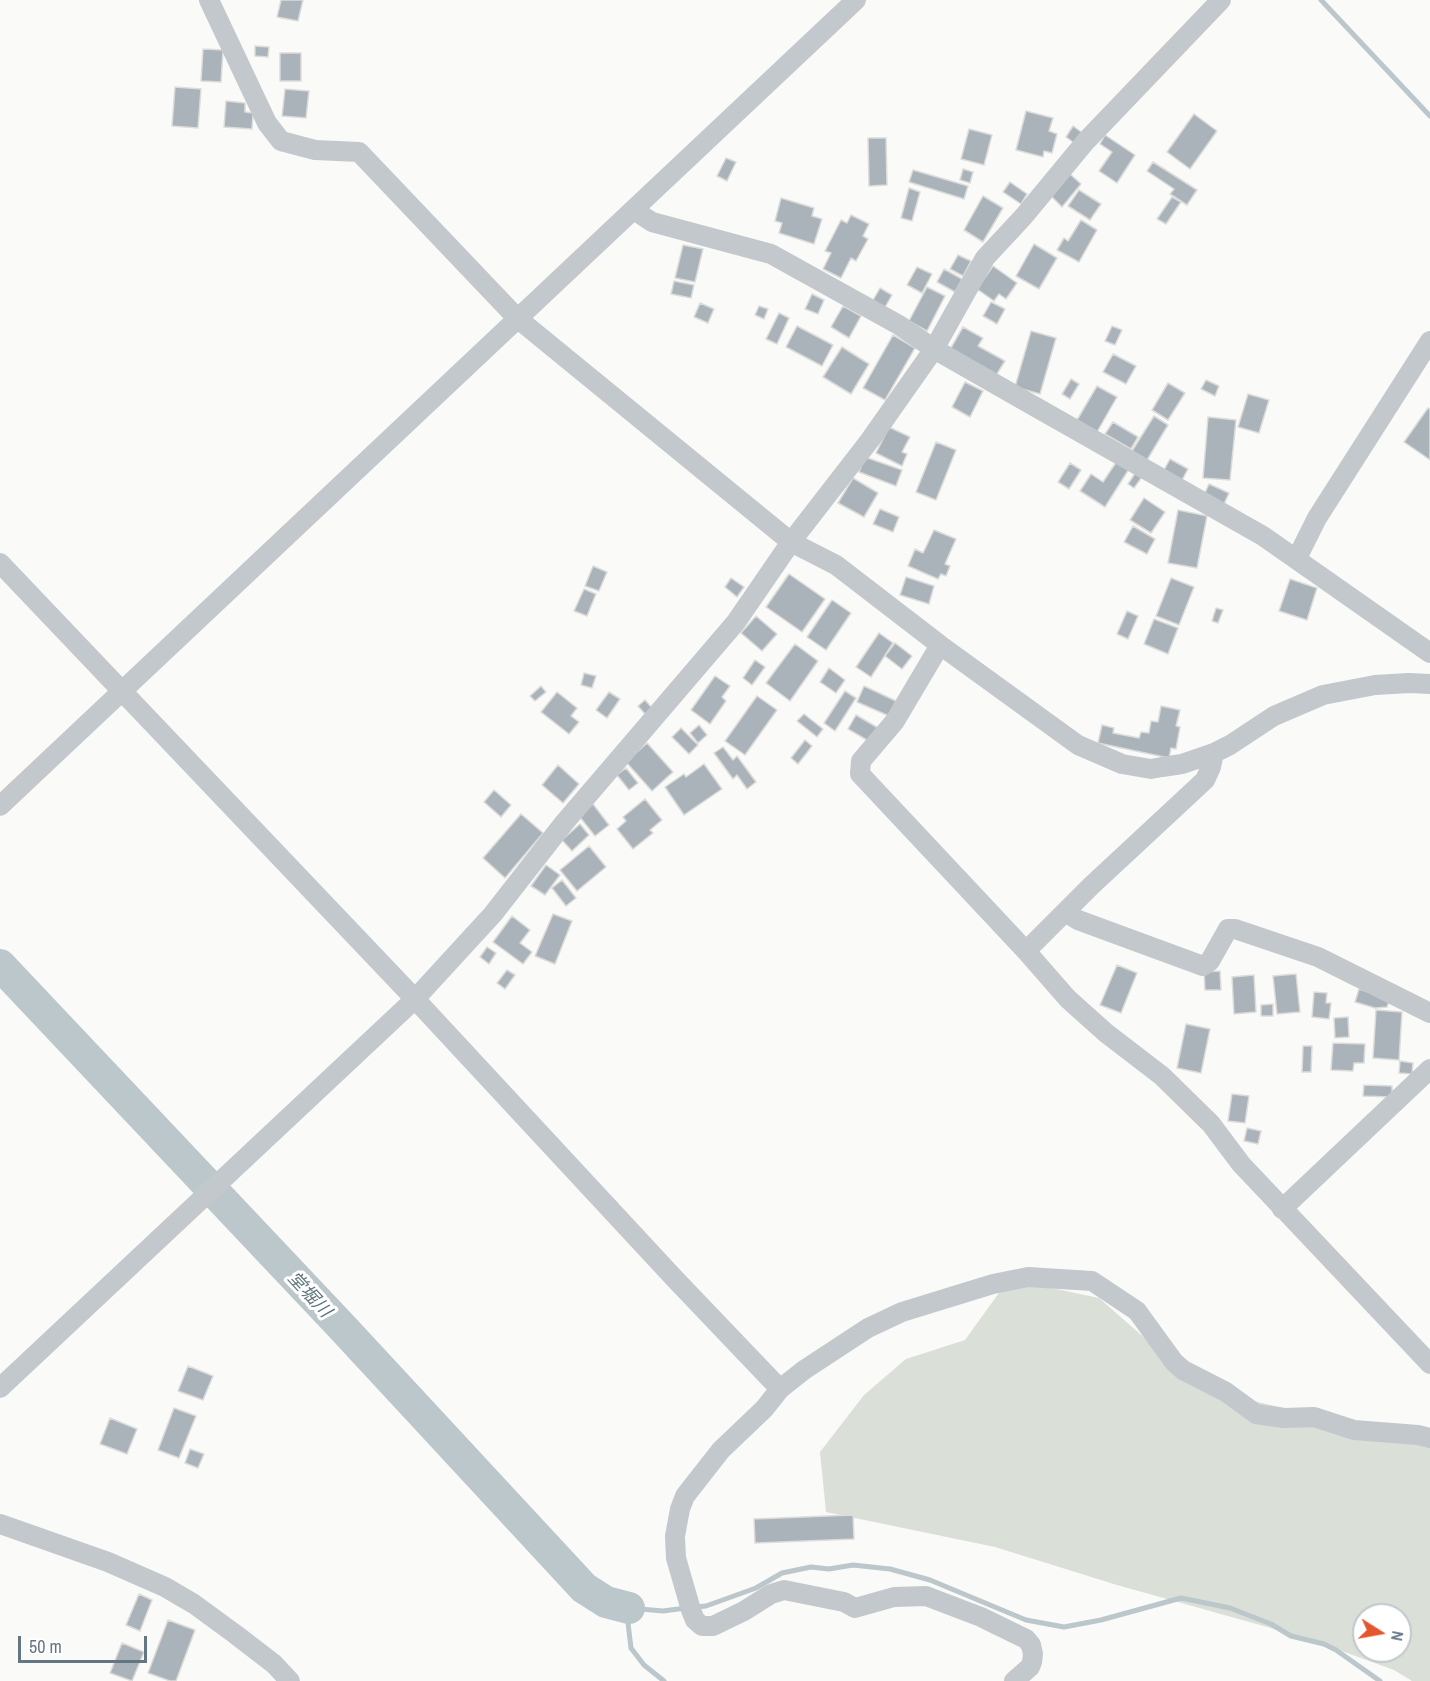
<!DOCTYPE html>
<html>
<head>
<meta charset="utf-8">
<style>
  body { margin:0 }
  #map { position:relative; width:1430px; height:1681px; overflow:hidden; background:#fafaf8; font-family:"Archivo Narrow",sans-serif }
  canvas { display:block }
  .north { position:absolute; left:1352px; top:1603px; width:60px; height:60px; box-sizing:border-box; background:#fff; border:2px solid #c1c8cd; border-radius:50%; rotate:101deg; font-size:16px; font-weight:700; line-height:24px; text-align:center; color:#657683 }
  .north::after { content:''; display:block; margin:auto; width:21px; height:27px; background:#e4572e; clip-path:polygon(50% 0,100% 100%,50% 72%,0 100%) }
  .scale { position:absolute; left:18px; top:1636px; width:129px; height:27px; box-sizing:border-box; border:3px solid #657683; border-top:0; padding-left:8px; font-size:18px; line-height:21px; white-space:nowrap; color:#657683; -webkit-text-stroke:4px #fff; paint-order:stroke }
</style>
</head>
<body>
<div id="map">
<canvas width="1430" height="1681"></canvas>
<div class="north">N</div>
<div class="scale">50 m</div>
</div>
<script>
const context = document.querySelector('canvas').getContext('2d');
context.lineJoin = 'round';
function fillPath(path, color) {
  context.fillStyle = color;
  context.fill(path, 'evenodd');
}
function toPath(rows) {
  const path = new Path2D();
  for (const r of rows) {
    path.moveTo(r[0], r[1]);
    for (let i = 2; i < r.length; i += 2) path.lineTo(r[i], r[i + 1]);
  }
  return path;
}
function trace(path, color, width, dash) {
  context.strokeStyle = color;
  context.lineWidth = width;
  context.lineCap = dash ? 'butt' : 'round';
  context.setLineDash(dash || []);
  context.stroke(path);
}
function write(font, color, halo, rows, align = 'center') {
  context.font = font + ' "Archivo Narrow","Noto Sans JP",sans-serif';
  context.lineWidth = 6;
  context.setLineDash([]);
  context.textBaseline = 'middle';
  context.strokeStyle = halo;
  context.fillStyle = color;
  for (const [text, x, y, turn = 0] of rows) {
    context.save();
    context.translate(x, y);
    context.rotate((+turn || 0) * Math.PI / 180);
    context.textAlign = isNaN(turn) ? turn : align;
    if (halo) context.strokeText(text, 0, 0);
    context.fillText(text, 0, 0);
    context.restore();
  }
}
fillPath(toPath([
  [1009,1279,1099,1298,1204,1390,1355,1424,1430,1444,1430,1681,1412,1681,1394,1670,1303,1637,1117,1585,995,1547,826,1512,820,1452,864,1395,906,1359,965,1340],
  [1364,1615,1400,1615,1400,1651,1364,1651]
]), '#dadfd7');
trace(toPath([
  [1321,0,1430,116],
  [695,1607,706,1606,756,1588,782,1573,811,1567,829,1569,853,1565,890,1569,930,1580,1026,1620,1064,1627,1101,1620,1181,1598,1230,1608,1271,1624,1291,1636,1324,1644,1336,1650,1380,1681],
  [664,1681,644,1665,631,1648,628,1623,629,1608,663,1611,686,1608]
]), '#bbc7cb', 5);
trace(toPath([
  [0,965,342,1327,584,1588,606,1602,629,1608]
]), '#bbc7cb', 32);
const building = toPath([
  [281,0,303,0,298,21,277,17,281,0],
  [255,46,269,47,268,57,255,56,255,46],
  [203,49,223,50,221,82,201,81,203,49],
  [280,53,301,53,301,81,280,81,280,53],
  [175,87,201,89,198,128,172,126,175,87],
  [285,89,309,91,306,118,282,116,285,89],
  [226,101,245,103,245,112,253,113,252,129,224,127,226,101],
  [1026,111,1053,118,1049,131,1057,134,1052,153,1044,151,1043,157,1016,150,1026,111],
  [1194,114,1217,131,1190,169,1167,152,1194,114],
  [1073,126,1084,134,1077,145,1066,137,1073,126],
  [969,129,992,135,984,165,961,159,969,129],
  [1105,135,1135,155,1117,183,1099,171,1112,152,1100,144,1105,135],
  [868,138,886,138,887,185,869,186,868,138],
  [726,158,736,162,727,181,717,176,726,158],
  [1153,162,1197,190,1187,205,1170,194,1174,189,1147,171,1153,162],
  [963,169,973,172,970,183,960,180,963,169],
  [913,170,968,186,964,199,909,182,913,170],
  [1070,174,1081,184,1062,207,1051,196,1070,174],
  [1010,182,1027,194,1021,204,1003,192,1010,182],
  [909,188,920,192,912,221,901,218,909,188],
  [1079,190,1101,204,1090,220,1068,206,1079,190],
  [983,196,1003,208,983,242,964,230,983,196],
  [1172,197,1181,202,1166,224,1157,219,1172,197],
  [781,198,814,208,812,216,822,219,814,244,779,233,782,223,775,221,781,198],
  [851,215,869,224,863,236,868,239,856,261,851,258,841,278,823,269,831,253,825,251,841,220,847,223,851,215],
  [1081,220,1097,230,1079,262,1057,250,1064,238,1068,241,1081,220],
  [1034,244,1057,258,1039,289,1016,276,1034,244],
  [683,245,703,249,695,282,675,278,683,245],
  [958,255,971,261,963,276,950,269,958,255],
  [993,266,1017,283,1006,299,999,294,994,301,977,289,993,266],
  [917,267,932,274,922,293,907,285,917,267],
  [944,269,962,279,955,292,937,282,944,269],
  [674,281,694,285,691,298,671,294,674,281],
  [927,287,945,296,927,331,909,321,927,287],
  [880,288,892,295,884,309,872,302,880,288],
  [812,294,824,300,818,314,805,309,812,294],
  [991,302,1005,309,997,324,983,316,991,302],
  [700,303,714,309,708,323,694,317,700,303],
  [759,306,768,309,764,319,755,315,759,306],
  [843,306,861,316,849,338,831,327,843,306],
  [779,313,789,318,777,344,766,339,779,313],
  [797,326,833,345,822,366,786,347,797,326],
  [1112,326,1122,330,1115,345,1105,341,1112,326],
  [963,327,983,338,978,346,1005,361,995,377,949,351,963,327],
  [1031,331,1056,338,1040,394,1015,387,1031,331],
  [893,335,915,348,885,400,863,388,893,335],
  [842,347,869,364,851,394,823,377,842,347],
  [1113,354,1136,366,1126,384,1103,372,1113,354],
  [1071,379,1079,384,1070,399,1062,394,1071,379],
  [1206,380,1219,386,1215,396,1201,389,1206,380],
  [965,382,983,391,970,417,952,407,965,382],
  [1168,383,1185,393,1168,420,1152,410,1168,383],
  [1097,386,1117,397,1097,432,1077,420,1097,386],
  [1248,394,1269,400,1259,433,1238,427,1248,394],
  [1428,408,1430,409,1430,460,1404,442,1428,408],
  [1154,416,1168,425,1147,460,1132,451,1154,416],
  [1208,417,1236,420,1230,480,1203,478,1208,417],
  [1113,422,1138,437,1131,449,1105,434,1113,422],
  [889,427,910,437,902,452,907,454,902,466,876,453,889,427],
  [936,442,956,450,936,500,916,492,936,442],
  [865,457,902,470,896,486,859,472,865,457],
  [1170,459,1188,469,1182,480,1164,470,1170,459],
  [1117,461,1129,469,1105,507,1080,491,1091,474,1103,482,1117,461],
  [1070,463,1081,470,1069,489,1058,482,1070,463],
  [1136,472,1142,477,1134,488,1128,484,1136,472],
  [853,478,878,493,864,517,838,503,853,478],
  [1209,484,1229,493,1224,504,1204,495,1209,484],
  [1144,498,1165,512,1151,533,1130,520,1144,498],
  [880,509,899,517,893,532,873,524,880,509],
  [1178,510,1207,516,1197,568,1168,563,1178,510],
  [1133,526,1155,539,1147,554,1124,542,1133,526],
  [934,530,956,539,945,564,950,566,946,576,941,574,938,579,908,566,915,549,923,553,934,530],
  [593,566,607,572,599,591,585,586,593,566],
  [789,574,825,599,802,632,766,607,789,574],
  [906,577,934,586,929,604,900,595,906,577],
  [731,578,744,587,737,597,725,587,731,578],
  [1171,578,1194,587,1179,625,1156,616,1171,578],
  [1290,579,1317,588,1307,620,1279,611,1290,579],
  [584,589,596,594,587,616,574,611,584,589],
  [832,600,851,613,826,650,807,637,832,600],
  [1216,608,1223,610,1218,623,1212,621,1216,608],
  [1127,611,1138,616,1128,639,1117,634,1127,611],
  [756,616,777,634,762,651,741,633,756,616],
  [1154,619,1178,628,1168,654,1144,644,1154,619],
  [879,633,893,643,871,677,856,667,879,633],
  [895,643,912,656,902,669,885,656,895,643],
  [795,644,818,661,790,701,766,683,795,644],
  [755,660,765,667,752,685,743,678,755,660],
  [829,668,845,680,836,693,820,682,829,668],
  [584,673,596,676,592,688,581,685,584,673],
  [715,676,730,686,722,697,726,701,710,724,691,710,715,676],
  [541,686,546,692,535,701,530,696,541,686],
  [864,686,896,701,889,716,857,702,864,686],
  [845,691,856,698,835,731,824,723,845,691],
  [557,692,577,708,571,716,579,722,569,734,541,712,557,692],
  [609,692,620,699,607,718,596,710,609,692],
  [757,696,777,710,745,755,725,741,757,696],
  [645,700,652,708,645,714,638,706,645,700],
  [1161,706,1180,710,1176,726,1180,727,1176,749,1171,748,1169,758,1098,743,1102,725,1114,728,1113,733,1139,738,1141,732,1149,733,1151,721,1158,722,1161,706],
  [804,714,823,729,817,737,797,721,804,714],
  [856,715,880,729,872,743,848,729,856,715],
  [699,725,707,735,698,743,690,733,699,725],
  [681,728,698,745,689,754,672,737,681,728],
  [805,740,812,746,798,764,791,758,805,740],
  [647,743,673,772,652,791,626,762,647,743],
  [723,747,733,760,737,756,756,782,747,789,737,775,733,779,714,753,723,747],
  [704,764,722,789,684,815,665,787,684,774,686,777,704,764],
  [558,765,579,784,563,803,542,785,558,765],
  [626,768,638,783,629,790,617,775,626,768],
  [494,790,511,805,501,817,484,802,494,790],
  [645,799,662,820,650,830,653,833,633,849,617,829,626,821,623,817,645,799],
  [593,804,609,825,595,836,579,816,593,804],
  [521,814,543,833,505,878,483,858,521,814],
  [580,824,589,835,572,851,562,840,580,824],
  [589,846,606,867,577,891,560,870,589,846],
  [546,865,560,875,545,895,531,886,546,865],
  [562,880,576,898,566,906,552,888,562,880],
  [553,914,572,921,555,964,535,956,553,914],
  [512,916,530,930,520,943,532,952,523,964,493,942,512,916],
  [487,947,496,953,489,964,480,957,487,947],
  [1117,965,1137,973,1121,1013,1100,1005,1117,965],
  [507,970,515,975,505,989,497,983,507,970],
  [1220,971,1221,990,1205,990,1204,972,1220,971],
  [1296,974,1300,1012,1277,1014,1273,976,1296,974],
  [1254,975,1256,1012,1234,1014,1232,977,1254,975],
  [1359,989,1390,999,1387,1007,1375,1008,1355,1002,1359,989],
  [1314,992,1327,993,1326,1003,1331,1003,1329,1019,1312,1017,1314,992],
  [1273,1004,1273,1016,1261,1016,1261,1005,1273,1004],
  [1376,1010,1402,1012,1399,1060,1373,1058,1376,1010],
  [1348,1017,1349,1037,1335,1038,1334,1018,1348,1017],
  [1186,1024,1210,1029,1201,1073,1177,1068,1186,1024],
  [1333,1043,1365,1044,1364,1063,1354,1063,1353,1071,1331,1070,1333,1043],
  [1303,1046,1312,1046,1311,1072,1302,1072,1303,1046],
  [1400,1061,1413,1063,1412,1074,1399,1073,1400,1061],
  [1364,1085,1392,1086,1392,1097,1363,1096,1364,1085],
  [1232,1094,1249,1096,1245,1123,1228,1121,1232,1094],
  [1247,1128,1261,1131,1258,1144,1244,1141,1247,1128],
  [188,1366,213,1376,203,1400,178,1391,188,1366],
  [174,1408,196,1416,179,1458,158,1450,174,1408],
  [110,1418,137,1429,127,1454,100,1444,110,1418],
  [190,1449,204,1454,198,1468,185,1463,190,1449],
  [853,1515,854,1539,755,1543,754,1519,853,1515],
  [139,1594,152,1600,140,1631,126,1625,139,1594],
  [168,1620,195,1630,176,1681,170,1681,148,1673,168,1620],
  [122,1643,144,1652,132,1681,110,1673,122,1643]
]);
fillPath(building, '#aab3b9');
trace(building, '#dcdcda', 1.5);
trace(toPath([
  [209,0,267,123,281,141,315,150,359,152,517,318,791,542,836,565,940,645,1078,745,1122,764,1151,769,1162,767,1182,764,1214,753,1230,745,1274,716,1323,695,1375,685,1409,683,1430,684],
  [634,210,652,222,771,254,899,325,934,349,1018,397,1263,536,1430,653],
  [1297,558,1317,518,1430,341],
  [0,563,415,999,675,1279,780,1389],
  [940,645,895,721,861,761,860,774,1026,951,1068,999,1106,1033,1162,1076,1211,1124,1241,1164,1430,1364],
  [0,806,856,0],
  [1065,912,1078,920,1203,966,1210,961,1228,929,1235,929,1318,957,1430,1013],
  [1026,951,1091,886,1205,780,1211,767,1214,753],
  [1282,1209,1430,1069],
  [0,1388,415,999,493,914,564,823,736,622,791,542,870,440,934,349,985,258,1024,216,1086,141,1221,0],
  [0,1524,108,1562,165,1587,194,1604,235,1634,274,1664,290,1681],
  [1014,1681,1030,1667,1032,1662,1033,1654,1031,1645,1026,1639,981,1617,926,1596,894,1597,855,1608,844,1602,784,1590,771,1594,744,1611,713,1626,702,1626,695,1620,691,1610,676,1558,675,1536,680,1509,685,1496,721,1450,764,1409,780,1389,804,1370,868,1328,902,1312,993,1284,1028,1277,1092,1281,1137,1311,1174,1362,1183,1370,1226,1392,1256,1414,1284,1418,1314,1417,1354,1430,1418,1435,1430,1438]
]), '#c3c8cc', 20);
write('italic 18px', '#60757c', '#fff', [
  ["堂堀川",309,1295,47]
]);
</script>
</body>
</html>
